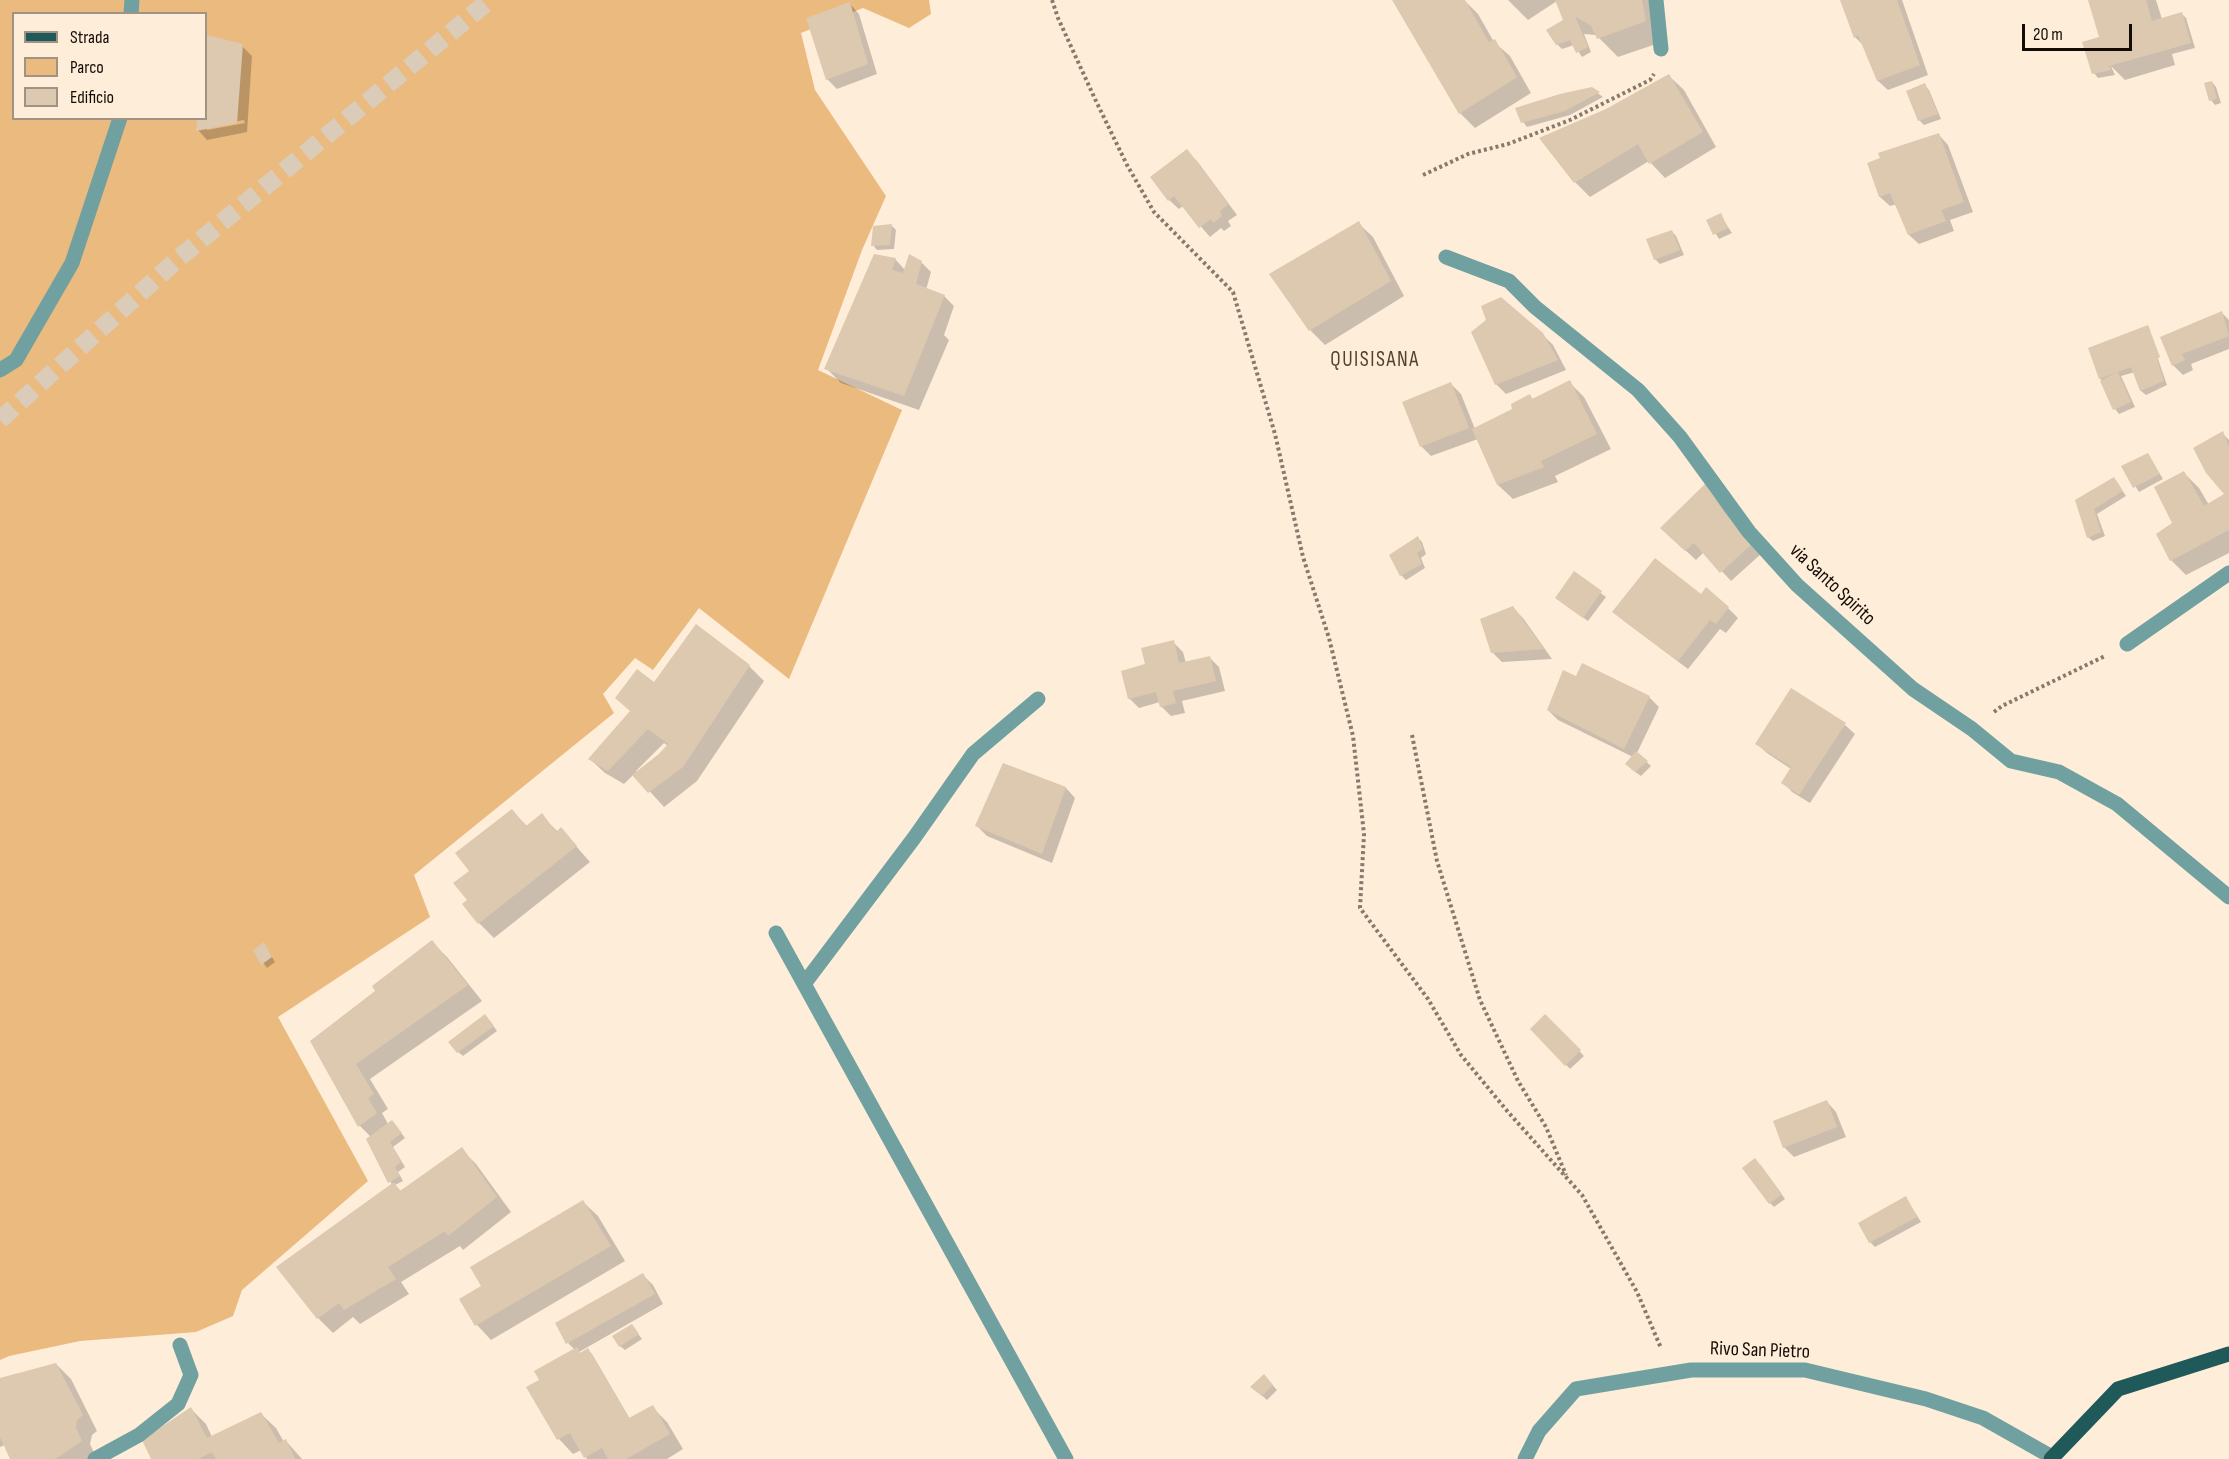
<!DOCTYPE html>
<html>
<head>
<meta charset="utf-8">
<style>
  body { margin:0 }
  #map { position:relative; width:2229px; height:1459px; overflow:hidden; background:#feedd9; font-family:"Sofia Sans Condensed",sans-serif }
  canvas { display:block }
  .legend { position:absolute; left:12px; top:12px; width:195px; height:108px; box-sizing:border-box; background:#feedd9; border:2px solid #a09384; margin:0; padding:8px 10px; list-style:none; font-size:18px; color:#130c05 }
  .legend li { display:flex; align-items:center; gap:12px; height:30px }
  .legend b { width:30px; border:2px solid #a09384 }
  .scale { position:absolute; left:2022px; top:24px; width:110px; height:27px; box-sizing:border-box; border:3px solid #130c05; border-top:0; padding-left:8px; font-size:18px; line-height:21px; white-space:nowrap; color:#130c05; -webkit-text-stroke:4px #feedd9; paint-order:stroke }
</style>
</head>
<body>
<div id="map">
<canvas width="2229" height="1459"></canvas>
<ul class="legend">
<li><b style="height:8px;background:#205959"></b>Strada</li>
<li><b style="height:16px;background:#eaba7f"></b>Parco</li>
<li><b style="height:16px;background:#ddc8b0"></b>Edificio</li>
</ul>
<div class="scale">20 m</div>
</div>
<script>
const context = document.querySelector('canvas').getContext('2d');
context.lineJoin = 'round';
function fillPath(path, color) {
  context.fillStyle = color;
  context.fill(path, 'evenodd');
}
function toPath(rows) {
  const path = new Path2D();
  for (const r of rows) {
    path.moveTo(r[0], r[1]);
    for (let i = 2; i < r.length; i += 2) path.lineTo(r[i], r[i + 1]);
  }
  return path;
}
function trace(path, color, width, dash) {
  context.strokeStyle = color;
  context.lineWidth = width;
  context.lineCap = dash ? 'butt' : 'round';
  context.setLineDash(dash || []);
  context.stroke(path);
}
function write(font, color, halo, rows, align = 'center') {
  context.font = font + ' "Sofia Sans Condensed",sans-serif';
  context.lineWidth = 5;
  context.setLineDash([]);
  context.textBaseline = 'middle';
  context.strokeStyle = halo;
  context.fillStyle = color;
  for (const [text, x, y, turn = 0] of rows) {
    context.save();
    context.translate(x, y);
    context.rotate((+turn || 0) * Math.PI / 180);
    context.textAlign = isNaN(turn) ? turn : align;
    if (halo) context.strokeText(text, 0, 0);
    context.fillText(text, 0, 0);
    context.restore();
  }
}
fillPath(toPath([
  [0,0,929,0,931,14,909,28,863,8,801,33,815,90,886,196,862,250,818,370,902,410,789,679,699,608,653,670,635,658,603,694,614,713,414,875,430,917,278,1017,368,1181,242,1290,233,1316,196,1332,80,1341,9,1356,0,1360],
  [14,14,206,14,206,118,14,118]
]), '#eaba7f');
fillPath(toPath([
  [1394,0,1464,0,1478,14,1494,42,1510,56,1531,93,1475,128,1460,113],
  [1508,0,1657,0,1665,41,1618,57,1596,35,1584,34,1591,52,1582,57,1574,45,1562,49,1557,44,1565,20,1557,1,1528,20],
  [1842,0,1902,0,1928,75,1888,90,1878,81,1864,46,1855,37],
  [2090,0,2156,0,2162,19,2182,14,2186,18,2195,48,2172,54,2175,65,2125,80,2111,66,2115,75,2098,78,2094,73,2104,44],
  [850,4,859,14,877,74,837,89,827,79],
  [208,37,242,46,252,56,247,132,207,140,198,130,206,118,206,62],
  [244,120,245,123,207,130,207,127],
  [1669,76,1684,90,1716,147,1665,178,1649,161,1590,197,1575,182,1606,111],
  [2212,82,2216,87,2221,103,2215,105,2211,100],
  [1925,85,1929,90,1941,119,1924,125,1919,120],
  [1592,89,1603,97,1570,115,1527,127,1523,122],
  [1939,135,1948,145,1973,212,1950,220,1954,231,1919,244,1909,235,1897,204,1890,206,1880,197,1869,164],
  [1187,151,1197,161,1237,215,1228,221,1231,226,1224,231,1221,228,1210,237,1183,206,1179,209,1169,200],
  [1720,215,1732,233,1719,239,1708,221],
  [1358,223,1373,237,1404,296,1325,345,1311,331,1271,274],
  [892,226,896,230,894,249,877,250,873,245,874,227],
  [1672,232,1676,236,1684,255,1660,264,1655,259],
  [895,259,905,270,921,262,931,272,926,290,944,296,954,306,944,335,949,340,919,410,841,383,826,368],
  [2222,313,2229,320,2229,349,2191,364,2193,370,2183,375,2173,365,2162,337],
  [1488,321,1542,334,1553,345,1566,370,1506,394,1496,384],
  [2147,327,2151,330,2148,330,2167,385,2146,395,2141,391,2135,372,2121,376,2135,407,2119,414,2115,409,2100,378],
  [1569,382,1584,397,1611,449,1555,476,1558,482,1513,499,1498,485,1478,439,1431,456,1421,446,1451,384,1461,394,1475,429,1514,410,1530,396,1534,400],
  [2222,433,2229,440,2229,553,2186,575,2171,560,2158,534,2174,523,2184,473,2199,488,2209,505,2227,494],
  [2148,455,2163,479,2139,492,2123,467],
  [2118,484,2126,496,2097,514,2105,536,2093,541,2088,537,2077,501],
  [1705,486,1761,554,1731,581,1704,552,1696,560,1672,538],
  [1418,538,1422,542,1426,554,1421,558,1425,568,1406,580,1401,575],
  [1575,574,1606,597,1588,621,1561,602],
  [1701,596,1728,608,1738,618,1726,633,1720,629,1688,669,1624,621,1614,612],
  [1513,608,1523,618,1552,659,1502,662,1492,652],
  [1173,642,1183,652,1186,663,1210,658,1219,667,1225,691,1182,701,1185,713,1171,716,1161,706,1160,702,1139,708,1129,698,1147,665],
  [749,666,764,681,697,781,664,807,634,774,624,784,605,773,590,759,655,684],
  [664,743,668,746,638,773,636,771],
  [1577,678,1649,697,1659,707,1637,753,1651,766,1641,776,1631,769,1633,757,1558,720,1548,710],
  [1845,725,1855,734,1810,803,1792,792,1783,782,1791,769,1767,753,1757,744],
  [1003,764,1066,788,1075,798,1052,863,987,836,977,826],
  [512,811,528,827,541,815,558,832,561,829,590,862,494,938,479,923,469,900,471,871],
  [432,942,447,957,482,1001,370,1079,388,1109,382,1113,388,1124,396,1126,405,1138,393,1147,405,1167,398,1172,403,1181,395,1185,402,1192,461,1149,476,1164,511,1212,463,1250,460,1246,401,1282,409,1294,360,1324,353,1317,333,1333,318,1318,278,1267,392,1185,371,1137,360,1126,312,1041,377,992],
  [264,944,275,962,267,968,255,951],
  [1545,1016,1584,1056,1570,1069,1532,1029],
  [489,1020,497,1031,463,1056,458,1052],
  [1827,1102,1836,1112,1846,1137,1794,1157,1784,1147],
  [1760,1164,1785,1199,1774,1207,1770,1203],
  [1906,1198,1921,1222,1875,1247,1870,1242],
  [583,1202,598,1216,625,1261,491,1340,477,1325,461,1299,483,1287],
  [643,1275,653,1285,663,1304,579,1352,582,1354,588,1350,592,1354,630,1419,652,1407,667,1422,683,1449,667,1459,587,1459,581,1450,573,1454,559,1439,528,1388,541,1380,575,1350,568,1343],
  [632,1326,642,1339,625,1350,620,1346],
  [56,1364,71,1379,97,1431,92,1435,90,1444,96,1457,92,1459,12,1459,5,1445,0,1447,0,1379],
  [1268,1380,1277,1390,1267,1400,1257,1391],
  [191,1409,206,1424,212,1437,261,1414,276,1428,284,1442,286,1441,302,1459,153,1459]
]), '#0003');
fillPath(toPath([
  [1392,0,1465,0,1489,42,1495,39,1517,77,1459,114],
  [1555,0,1642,0,1646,21,1597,39,1591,26,1575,16,1588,47,1576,53,1570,40,1556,45,1546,30,1563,20],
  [1840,0,1897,0,1920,65,1877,81,1858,35,1854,38],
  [2088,0,2146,0,2152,21,2182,12,2191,43,2109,66,2111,70,2092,74,2082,42,2099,37],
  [850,2,868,64,826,80,806,18],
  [207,35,243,44,237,123,196,131,197,118,206,118],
  [1669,74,1703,132,1649,164,1638,144,1574,183,1539,138,1606,109],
  [2212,81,2217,99,2209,101,2204,83],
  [1925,83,1938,114,1918,121,1906,91],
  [1592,87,1600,92,1565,111,1521,123,1515,108,1560,94],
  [1939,133,1964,202,1941,210,1946,221,1908,235,1890,193,1879,197,1867,163,1880,158,1878,153],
  [1187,149,1229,204,1220,211,1222,216,1213,223,1211,219,1199,228,1174,196,1168,201,1150,177],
  [1721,213,1728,228,1713,235,1706,220],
  [1359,221,1391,281,1309,331,1269,274],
  [892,224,890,245,871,246,873,226],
  [1672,230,1680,250,1654,260,1646,239],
  [874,254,896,258,892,270,903,273,909,254,922,261,916,284,945,295,904,396,824,369],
  [1501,297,1543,333,1558,360,1495,385,1471,332,1486,320,1481,306],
  [2222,311,2229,336,2182,354,2185,360,2172,366,2160,337],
  [2148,325,2160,357,2157,359,2164,381,2140,391,2131,367,2118,372,2131,402,2113,410,2100,381,2118,372,2099,379,2088,348],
  [1570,380,1597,434,1541,461,1544,467,1497,485,1472,429,1512,409,1511,404,1530,394,1532,399],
  [1451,382,1469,428,1420,447,1402,402],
  [2223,431,2229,447,2229,530,2170,561,2156,534,2172,523,2154,487,2184,471,2204,506,2224,494,2206,473,2193,448],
  [2148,453,2160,474,2133,488,2121,466],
  [2114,477,2123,491,2094,509,2101,532,2087,538,2075,500],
  [1705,484,1724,512,1752,544,1720,573,1694,543,1685,551,1660,528],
  [1418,536,1423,549,1417,553,1422,564,1400,576,1389,555],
  [1655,558,1701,594,1706,587,1729,607,1716,624,1710,620,1678,661,1612,612],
  [1574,571,1602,591,1583,618,1555,598],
  [1513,606,1544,649,1491,653,1480,619],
  [696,624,750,665,683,767,648,793,632,775,659,754,668,744,648,729,608,771,588,759,630,711,615,698,637,669,654,682],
  [1174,640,1179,663,1210,656,1216,681,1173,691,1176,703,1160,707,1156,692,1128,699,1121,671,1145,664,1141,648],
  [1582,663,1650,696,1624,749,1547,710,1563,670,1576,676],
  [1791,688,1846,723,1799,795,1781,783,1791,767,1755,744],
  [1636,751,1648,761,1635,772,1625,764],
  [1003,763,1066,787,1042,854,975,826],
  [512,809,526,826,542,813,556,832,561,827,577,846,478,924,462,904,467,900,453,883,469,871,455,853],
  [432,940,468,985,356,1064,374,1094,368,1098,377,1113,358,1127,310,1041,375,991,372,986],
  [264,942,272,957,261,965,253,950],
  [485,1014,494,1026,457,1053,448,1042],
  [1545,1014,1581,1050,1565,1066,1530,1029],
  [1827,1100,1837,1127,1783,1148,1773,1121],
  [392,1120,402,1133,390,1142,401,1162,395,1167,400,1176,388,1183,366,1139],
  [462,1147,497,1197,448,1236,445,1231,388,1267,396,1279,344,1310,339,1303,317,1319,276,1267,394,1182,400,1191],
  [1755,1158,1782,1194,1769,1204,1742,1168],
  [1906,1196,1917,1217,1869,1243,1858,1223],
  [583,1200,611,1246,475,1326,459,1299,481,1286,470,1267],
  [643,1273,655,1294,566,1344,555,1323],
  [632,1324,639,1334,619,1347,612,1336],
  [577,1347,580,1353,588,1348,629,1418,653,1405,670,1434,626,1459,608,1459,602,1448,584,1458,570,1433,557,1440,526,1387,539,1380,534,1371],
  [56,1363,83,1415,77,1420,76,1428,82,1441,55,1459,10,1459,0,1437,0,1378],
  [1264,1374,1273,1385,1262,1396,1250,1387],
  [191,1407,207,1438,261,1412,279,1443,286,1439,295,1459,216,1459,212,1452,198,1459,151,1459,142,1440]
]), '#ddc8b0');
trace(toPath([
  [0,420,179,258,490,0]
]), '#dbcbb9', 18, [18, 9]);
trace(toPath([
  [1052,0,1058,18,1095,99,1127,165,1154,212,1233,292,1275,434,1303,557,1329,638,1353,736,1364,834,1360,908,1428,999,1461,1055,1508,1112,1582,1195,1637,1292,1661,1348],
  [1423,175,1468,154,1508,144,1570,120,1650,80,1654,74],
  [1994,712,2002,706,2105,656],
  [1412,735,1437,861,1480,1000,1518,1081,1546,1127,1566,1175]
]), '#867a6c', 4, [3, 3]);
trace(toPath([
  [1656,0,1661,49],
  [131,14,132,0],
  [1446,257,1509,281,1535,307,1638,390,1680,437,1749,532,1797,585,1913,689,1972,729,2011,761,2059,772,2117,804,2229,897],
  [0,370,16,360,72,263,120,118],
  [2127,644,2229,573],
  [776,933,1066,1459],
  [804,984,914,838,973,754,1038,699],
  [95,1459,139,1435,178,1404,191,1375,180,1345],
  [1525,1459,1539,1431,1576,1389,1691,1370,1805,1370,1926,1399,1983,1418,2052,1457]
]), '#70a1a0', 15);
trace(toPath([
  [2051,1459,2118,1389,2229,1354]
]), '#205959', 15);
write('20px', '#130c05', '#feedd9', [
  ["via Santo Spirito",1832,585,43],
  ["Rivo San Pietro",1760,1351,2]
]);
context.letterSpacing = '1.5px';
write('21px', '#52412c', '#feedd9', [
  ["QUISISANA",1375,361]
]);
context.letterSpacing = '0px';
</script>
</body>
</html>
